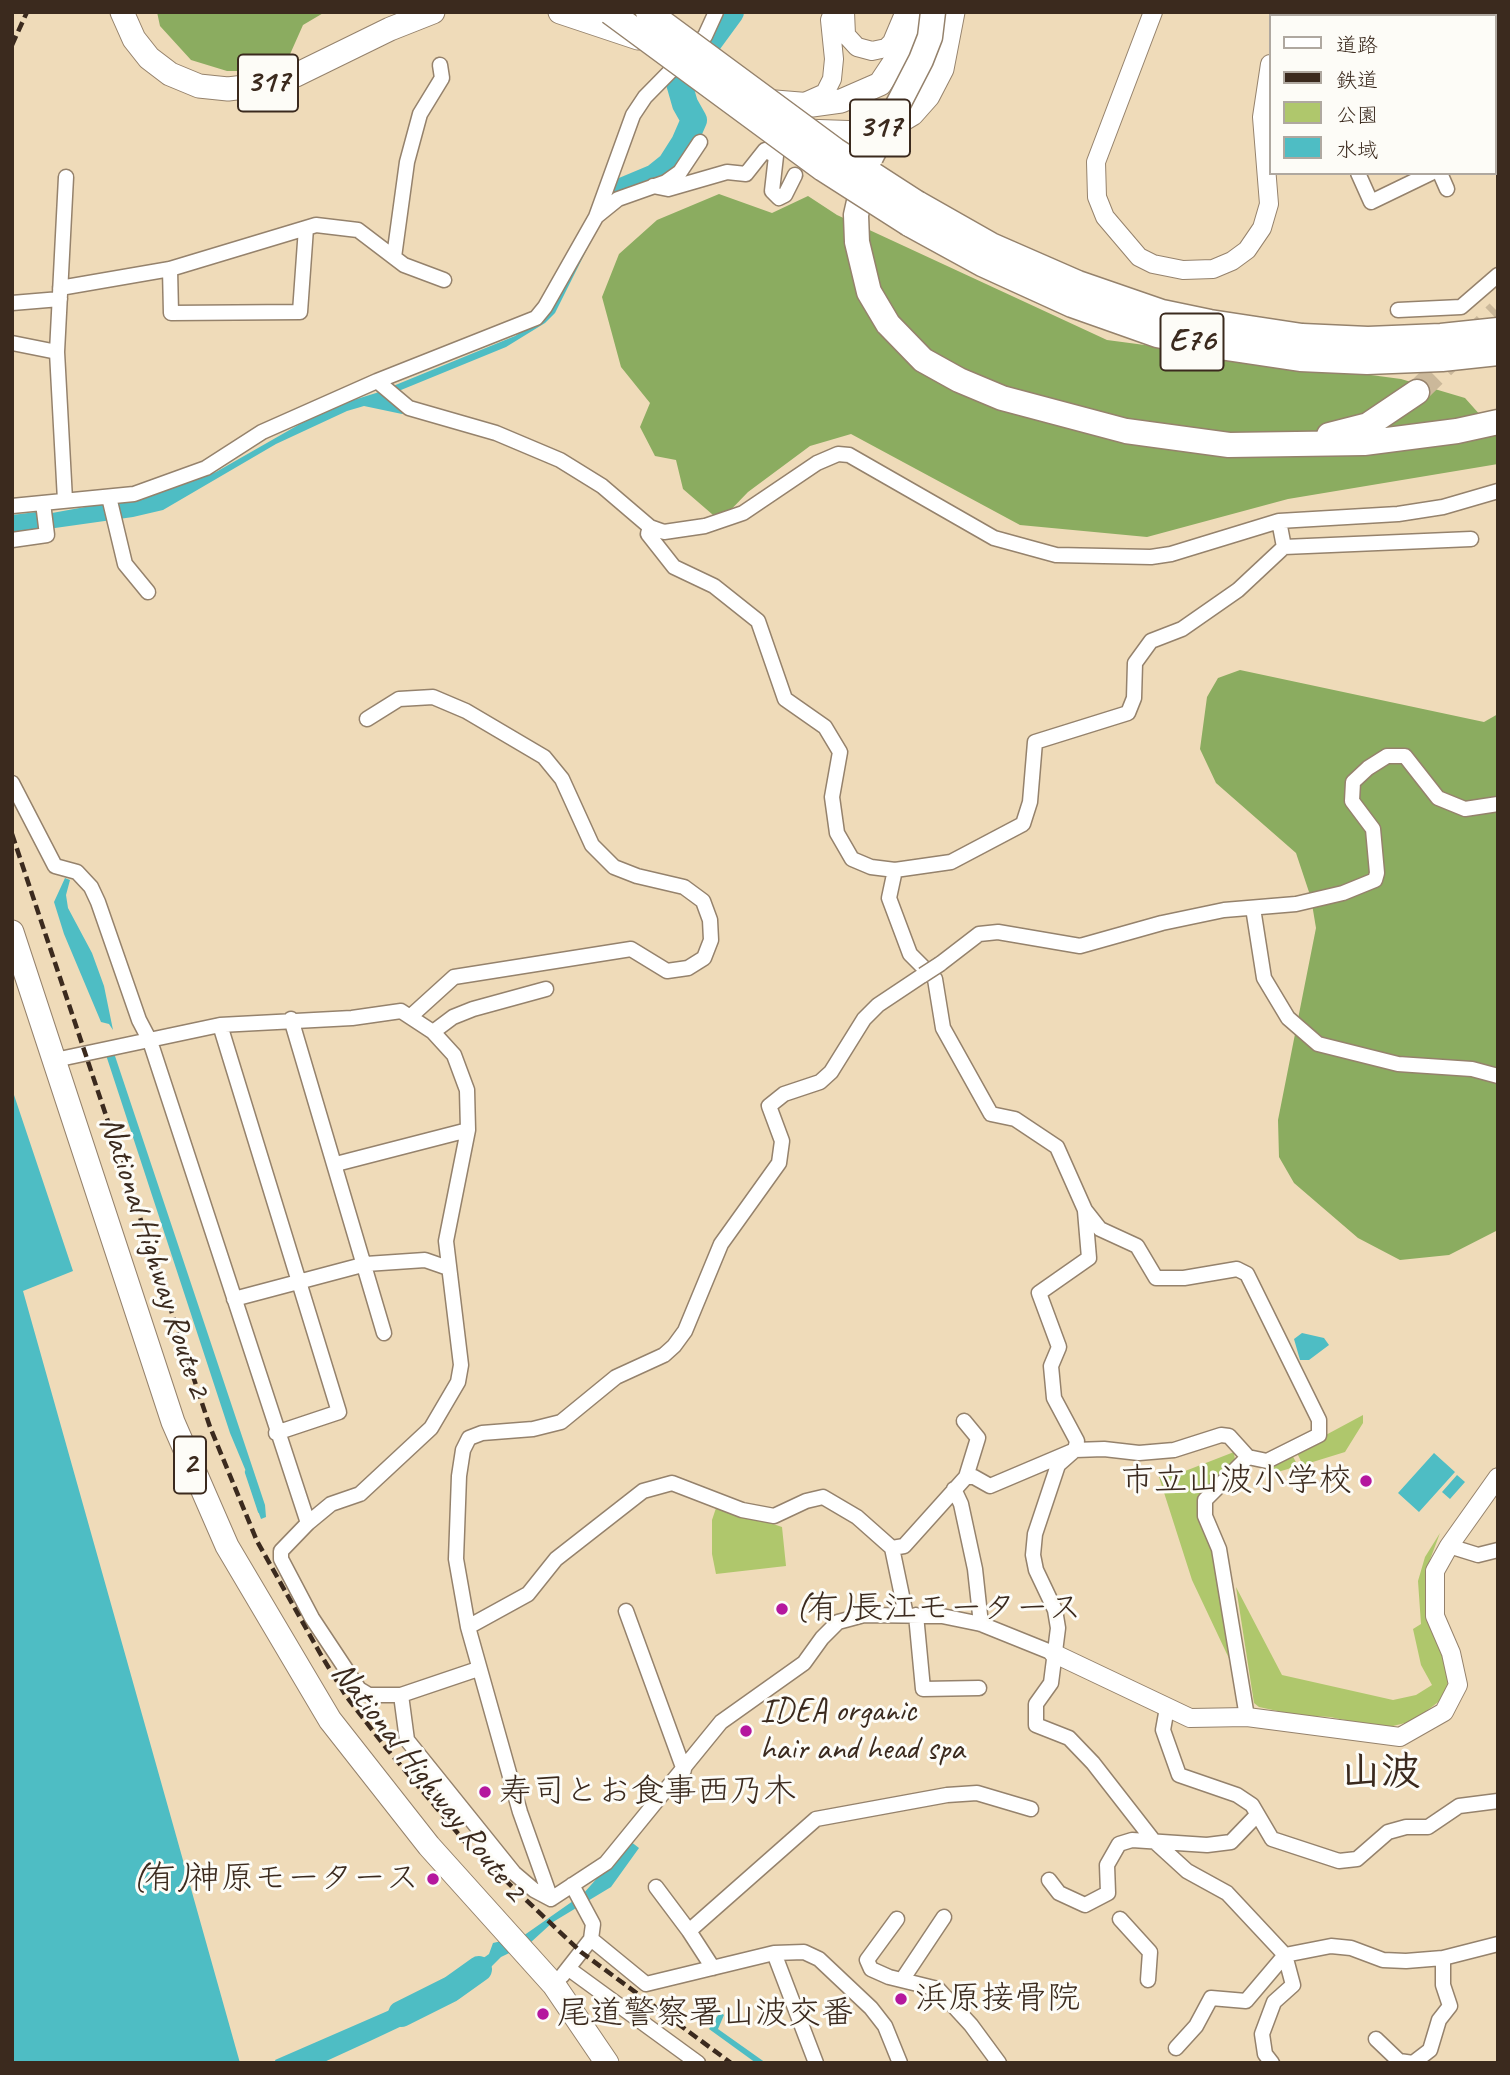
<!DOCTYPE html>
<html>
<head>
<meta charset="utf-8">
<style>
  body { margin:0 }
  #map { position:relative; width:1510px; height:2075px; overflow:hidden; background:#efdbb9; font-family:Caveat,"Klee One",sans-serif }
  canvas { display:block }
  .frame { position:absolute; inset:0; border:14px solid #3b2a1e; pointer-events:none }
  .legend { position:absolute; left:1269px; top:14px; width:228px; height:161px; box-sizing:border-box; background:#fdfcf7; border:2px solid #afa8a0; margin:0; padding:9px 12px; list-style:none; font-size:21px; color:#3b2a1e }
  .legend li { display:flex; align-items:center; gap:14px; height:35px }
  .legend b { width:35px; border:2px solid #afa8a0 }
</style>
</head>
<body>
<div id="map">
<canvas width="1510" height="2075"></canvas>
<div class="frame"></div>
<ul class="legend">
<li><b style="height:9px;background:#fff"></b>道路</li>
<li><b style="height:9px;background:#3b2a1e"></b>鉄道</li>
<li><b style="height:19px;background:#afc76c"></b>公園</li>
<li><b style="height:19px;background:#4ebdc4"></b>水域</li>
</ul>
</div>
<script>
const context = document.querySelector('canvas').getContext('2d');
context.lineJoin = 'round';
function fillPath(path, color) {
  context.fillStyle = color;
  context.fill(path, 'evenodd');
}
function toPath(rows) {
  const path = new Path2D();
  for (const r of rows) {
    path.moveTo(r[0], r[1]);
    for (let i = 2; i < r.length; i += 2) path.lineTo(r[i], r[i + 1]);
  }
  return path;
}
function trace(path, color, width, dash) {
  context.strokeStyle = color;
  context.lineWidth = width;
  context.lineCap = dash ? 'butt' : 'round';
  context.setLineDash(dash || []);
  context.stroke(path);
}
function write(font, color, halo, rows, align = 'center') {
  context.font = font + ' Caveat,"Klee One",sans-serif';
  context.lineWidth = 6;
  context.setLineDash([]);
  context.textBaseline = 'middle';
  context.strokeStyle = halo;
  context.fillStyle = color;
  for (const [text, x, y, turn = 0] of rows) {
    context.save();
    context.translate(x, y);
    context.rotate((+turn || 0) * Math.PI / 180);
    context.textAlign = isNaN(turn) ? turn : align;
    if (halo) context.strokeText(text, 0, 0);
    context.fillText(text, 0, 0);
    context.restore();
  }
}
fillPath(toPath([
  [1363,1415,1363,1423,1345,1452,1303,1465,1296,1451],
  [1234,1452,1235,1461,1200,1494,1200,1517,1216,1550,1234,1669,1192,1580,1159,1477,1180,1473],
  [1291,1453,1298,1466,1271,1474,1267,1465],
  [717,1505,782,1527,786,1566,716,1574,712,1554,712,1520],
  [1440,1533,1428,1565,1425,1591,1430,1622,1449,1668,1447,1692,1441,1700,1413,1721,1385,1728,1330,1717,1296,1715,1259,1707,1254,1703,1236,1587,1282,1675,1393,1700,1416,1695,1432,1685,1421,1665,1413,1629,1421,1624,1418,1581,1425,1557]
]), '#afc76c');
fillPath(toPath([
  [157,12,325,12,303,25,287,61,269,71,227,71,191,60,160,26],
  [719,194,772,213,808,196,837,215,1107,340,1401,379,1465,398,1498,435,1498,464,1288,499,1147,537,1020,525,851,434,810,446,748,492,720,521,683,489,676,460,655,456,640,427,650,403,621,367,602,297,619,254,657,220],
  [1240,670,1484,722,1498,714,1498,1230,1449,1255,1400,1260,1358,1238,1294,1183,1279,1157,1278,1120,1316,928,1311,898,1296,853,1216,783,1200,749,1207,697,1218,678]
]), '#8bac60');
fillPath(toPath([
  [595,233,555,313,545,323,506,347,401,390,389,400,406,412,402,414,364,406,347,411,276,444,163,510,133,517,55,528,43,527,39,531,12,535,12,515,36,512,41,515,96,505,191,482,216,472,300,424,344,403,376,393,515,336,536,323],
  [65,878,70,880,66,895,68,908,92,953,104,986,113,1030,109,1024,101,1022,64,934,54,902],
  [114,1053,265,1505,266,1517,261,1519,257,1508,260,1505,230,1433,106,1055],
  [12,1089,73,1271,23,1291,240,2063,12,2063],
  [1302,1333,1324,1338,1329,1345,1309,1360,1300,1360,1294,1339],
  [1434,1453,1455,1472,1419,1512,1398,1493],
  [1457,1475,1465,1482,1450,1499,1442,1492],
  [630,1841,639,1848,611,1887,553,1922,530,1943,501,1957,476,1982,453,1998,447,1984,489,1954,493,1943,523,1936,583,1894],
  [429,1993,438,2009,370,2041,322,2063,276,2063,275,2060],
  [720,2012,724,2015,718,2029,766,2063,756,2063,709,2029]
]), '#4ebdc4');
trace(toPath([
  [247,1472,260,1511]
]), '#4ebdc4', 4.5);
trace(toPath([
  [612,195,655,177,670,165,684,143,694,120,685,104,679,83,731,12],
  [401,2014,451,1989,479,1969]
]), '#4ebdc4', 26);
trace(toPath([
  [1417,392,1498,312]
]), '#cbb89a', 24, [24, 12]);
const minor = toPath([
  [1370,12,1372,16],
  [1337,16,1338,12],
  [1494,52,1498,51],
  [1358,173,1371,202,1431,173],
  [1440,173,1447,189],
  [653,186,668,189,727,172,746,174,765,150,776,156,772,191,779,198,785,195,795,175],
  [597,216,618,199,666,182,680,172,700,142],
  [394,257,407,162,420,114,442,78,440,65],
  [170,269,171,313,300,312,306,228],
  [60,288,170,269,316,225,358,230,404,265,444,280],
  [12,303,60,299],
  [1398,310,1461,307,1498,275],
  [12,343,57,352],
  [377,381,409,408,496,433,560,460,602,486,650,527,664,532,705,526,743,513,817,463,838,454,849,455,994,538,1056,555,1151,557,1171,554,1279,521,1398,514,1443,507,1498,491],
  [109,497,125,564,148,592],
  [65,500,57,352,66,177],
  [12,506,134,494,206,468,262,432,377,381,536,318,545,307,596,217,633,115,645,97,705,36,716,12],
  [650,527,648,534,674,567,714,586,758,621,785,699,825,727,840,752,832,797,837,833,852,859,871,867,895,870],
  [12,540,47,535,43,503],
  [1284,547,1471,539],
  [367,719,399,699,433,697,466,711,544,757,562,779,592,845,614,867,637,876,684,887,703,901,710,920,711,940,704,958,688,968,667,971,631,949,454,977,411,1016],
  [12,783,55,866,77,872,91,887,98,902,139,1020,150,1041,308,1523],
  [1253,908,1264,978,1288,1018,1318,1044,1398,1064,1472,1069,1498,1076],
  [940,964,979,934,998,932,1080,946,1162,923,1224,910,1296,904,1343,893,1375,880,1377,873,1373,829,1352,801,1353,782,1368,768,1387,756,1405,756,1438,798,1465,809,1498,804],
  [291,1019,384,1333],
  [220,1025,339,1412,276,1433],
  [433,1032,453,1017,473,1009,546,989],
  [55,1060,220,1025,352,1018,401,1011,433,1032,454,1055,467,1090,468,1130,446,1241,461,1365,458,1382,431,1428,360,1494,331,1504,308,1523,281,1551,281,1559,312,1618,359,1689,369,1695,401,1695,478,1669],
  [336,1164,468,1130],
  [1085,1211,1089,1258,1039,1293,1059,1347,1051,1366,1054,1398,1077,1441,1075,1450,1058,1465,1035,1534,1033,1555,1036,1570,1055,1610,1058,1628,1051,1683,1036,1704,1036,1725,1069,1738,1093,1763,1153,1840,1187,1871,1227,1893,1285,1955,1293,1985,1274,2002,1262,2034,1265,2054,1272,2063],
  [234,1299,366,1264,425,1260,448,1268],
  [964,1421,978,1438,966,1477],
  [954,1489,961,1504,975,1569,981,1624],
  [1449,1546,1478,1555,1498,1550],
  [892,1548,904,1546,966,1477,974,1477,990,1486,1075,1450,1104,1449,1139,1453,1174,1450,1221,1435,1229,1436,1248,1457,1267,1461,1319,1435,1319,1420,1247,1274,1237,1269,1184,1278,1156,1278,1137,1246,1100,1229,1085,1210,1057,1147,1015,1119,991,1114,943,1028,935,979,910,954,889,898,895,870,951,862,1023,824,1030,802,1035,742,1128,713,1134,698,1135,663,1151,641,1182,629,1238,590,1284,547,1279,521],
  [626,1611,684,1770],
  [916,1615,923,1689,979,1688],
  [468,1627,528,1594,556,1559,643,1491,672,1483,742,1510,774,1516,806,1501,823,1497,857,1517,892,1548,906,1615],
  [401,1695,407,1740,514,1873,534,1890,551,1899],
  [1167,1708,1163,1730,1179,1775,1237,1795,1252,1805,1272,1839,1339,1861,1357,1859,1388,1832,1406,1827,1428,1827,1459,1806,1498,1801],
  [1247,1717,1219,1549,1205,1516,1205,1500,1248,1457],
  [1049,1880,1059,1893,1085,1905,1108,1893,1107,1865,1119,1844,1132,1840,1207,1845,1231,1842,1256,1816],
  [656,1887,689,1931],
  [551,1899,520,1812,468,1627,456,1559,459,1476,463,1450,469,1438,482,1433,533,1429,561,1422,616,1377,664,1355,674,1346,685,1331,721,1244,779,1163,782,1141,769,1106,784,1094,820,1082,831,1072,864,1019,878,1005,923,975],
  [551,1899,606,1863,721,1722,804,1663,822,1638,838,1622,864,1615,942,1616,981,1624,1053,1653],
  [897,1919,867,1960,871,1969,889,1977,938,1989,971,2025,999,2063],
  [1120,1919,1150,1952,1148,1980],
  [591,1939,646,1984,774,1953,804,1952,819,1959,871,2008,885,2026,900,2063],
  [774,1953,816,2063],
  [713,1968,689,1931,816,1819,947,1795,977,1793,1031,1809],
  [569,1969,698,2063],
  [562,1976,591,1939,593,1924,572,1885],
  [902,1980,944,1917],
  [1376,2039,1399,2061,1413,2063,1430,2050,1439,2020,1450,2006,1443,1985,1443,1958],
  [1176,2048,1196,2026,1211,1998,1246,2001,1285,1955,1331,1946,1351,1948,1383,1960,1406,1961,1443,1958,1498,1944]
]);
const tertiary = toPath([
  [845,12,846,35,857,47,872,51,886,48,892,42,903,16],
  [1153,12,1096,162,1097,197,1105,217,1139,257,1153,264,1183,270,1213,269,1232,261,1247,250,1262,228,1269,204,1262,117,1270,64],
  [1463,12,1464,16],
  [1281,16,1282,12],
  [1494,84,1498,90],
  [807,101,825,93,832,79,834,59,830,20,833,12],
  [1053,1653,1190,1718,1247,1717,1400,1737,1444,1712,1458,1685,1451,1653,1435,1616,1435,1571,1449,1546,1498,1477]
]);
const trunk = toPath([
  [122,12,134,39,149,58,170,74,199,86,228,89,261,85,296,75,390,29,433,12],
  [560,12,638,38],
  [763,101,812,105,841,101,880,84,904,48,912,12],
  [804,131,863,133,897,123,912,114,928,96,942,69,953,12],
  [12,932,173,1422,227,1546,330,1720,429,1846,554,1985,607,2063]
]);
const motorway = toPath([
  [865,175,856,215,857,242,869,292,888,324,923,360,959,380,1002,398,1126,431,1229,445,1364,443,1457,431,1498,422],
  [917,203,991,245,1078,283,1162,312,1210,322,1302,336,1368,339,1441,336,1498,330],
  [909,224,982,264,1072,305,1157,335,1206,345,1300,359,1367,362,1442,359,1498,353],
  [1329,435,1368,425,1417,392]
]);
trace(minor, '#95826c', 17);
trace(tertiary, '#95826c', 20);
trace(trunk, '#95826c', 25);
trace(motorway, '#95826c', 27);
trace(minor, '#fff', 14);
trace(tertiary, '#fff', 18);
trace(trunk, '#fff', 23);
trace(motorway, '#fff', 24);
trace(toPath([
  [12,45,27,12],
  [12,834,210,1427,257,1541,321,1655,346,1696,387,1749,466,1843,581,1952,731,2063]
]), '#3b2a1e', 4.5, [10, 5]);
const minorBridge = toPath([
  [923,975,940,964]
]);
const motorwayBridge = toPath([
  [610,12,823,169,909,224],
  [648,12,835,150,917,203],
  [871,157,921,60,930,37,933,12]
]);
trace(minorBridge, '#95826c', 17, []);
trace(motorwayBridge, '#95826c', 27, []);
trace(minorBridge, '#fff', 14);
trace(motorwayBridge, '#fff', 24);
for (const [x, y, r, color] of [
  [1366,1481,7,"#b5179e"],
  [782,1609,7,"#b5179e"],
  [746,1731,7,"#b5179e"],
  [485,1792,7,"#b5179e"],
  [433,1879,7,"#b5179e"],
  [901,1999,7,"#b5179e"],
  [543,2014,7,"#b5179e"]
]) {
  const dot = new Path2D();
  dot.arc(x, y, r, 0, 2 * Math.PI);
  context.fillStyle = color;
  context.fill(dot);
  trace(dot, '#fdfcf7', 2.5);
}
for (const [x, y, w] of [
  [268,83,60],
  [880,128,60],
  [1192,342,63],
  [190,1465,32]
]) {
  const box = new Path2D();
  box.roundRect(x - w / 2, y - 28.5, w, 57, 5);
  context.fillStyle = '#fdfcf7';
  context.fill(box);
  trace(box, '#3b2a1e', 2);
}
write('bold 32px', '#3b2a1e', null, [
  ["317",268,83],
  ["317",880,128],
  ["E76",1192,342],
  ["2",190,1465]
]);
write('33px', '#3b2a1e', '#fdfcf7', [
  ["National Highway Route 2",154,1257,72],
  ["National Highway Route 2",428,1782,52]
]);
write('33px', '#3b2a1e', '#fdfcf7', [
  ["市立山波小学校",1352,1481,"right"],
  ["(有)長江モータース",796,1609],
  ["IDEA organic",760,1712],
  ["hair and head spa",760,1750],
  ["寿司とお食事西乃木",499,1792],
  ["(有)神原モータース",419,1879,"right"],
  ["浜原接骨院",915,1999],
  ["尾道警察署山波交番",557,2014]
], 'left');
write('bold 40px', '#3b2a1e', '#fdfcf7', [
  ["山波",1381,1774]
]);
</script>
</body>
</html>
